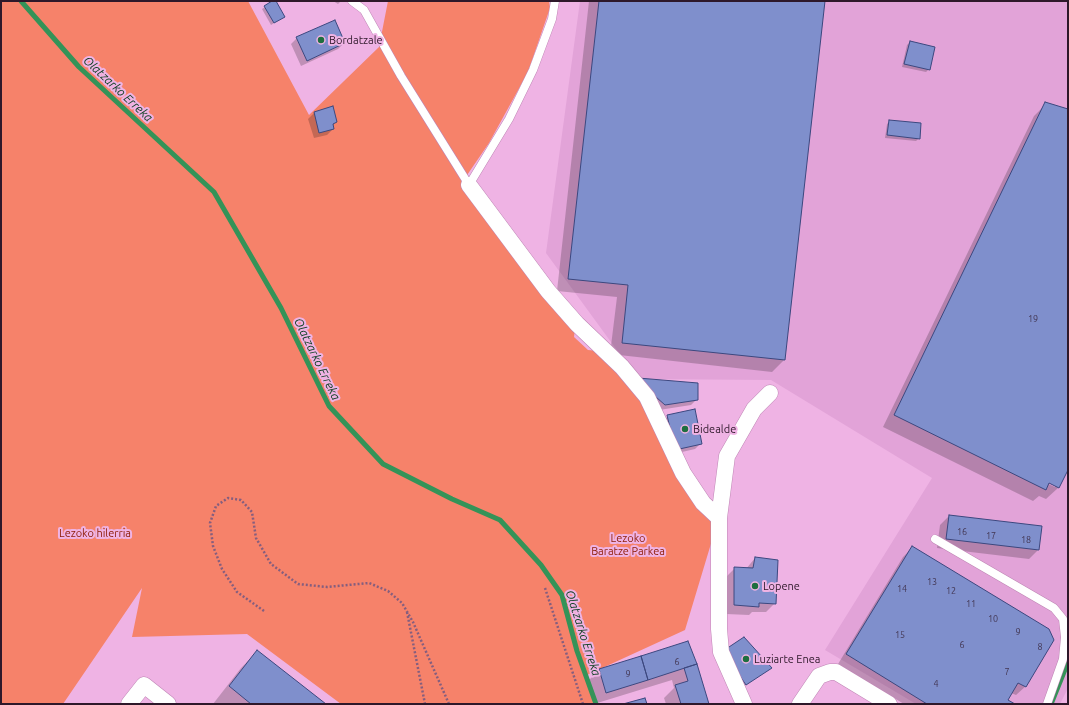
<!DOCTYPE html>
<html>
<head>
<meta charset="utf-8">
<style>
  body { margin:0 }
  #map { position:relative; width:1069px; height:705px; overflow:hidden; background:#efb3e4; font-family:Ubuntu,sans-serif }
  canvas { display:block }
  .frame { position:absolute; inset:0; border:2px solid #2e182a; pointer-events:none }
</style>
</head>
<body>
<div id="map">
<canvas width="1069" height="705"></canvas>
<div class="frame"></div>
</div>
<script>
const context = document.querySelector('canvas').getContext('2d');
context.lineJoin = 'round';
function fillPath(path, color) {
  context.fillStyle = color;
  context.fill(path, 'evenodd');
}
function toPath(rows) {
  const path = new Path2D();
  for (const r of rows) {
    path.moveTo(r[0], r[1]);
    for (let i = 2; i < r.length; i += 2) path.lineTo(r[i], r[i + 1]);
  }
  return path;
}
function trace(path, color, width, dash) {
  context.strokeStyle = color;
  context.lineWidth = width;
  context.lineCap = dash ? 'butt' : 'round';
  context.setLineDash(dash || []);
  context.stroke(path);
}
function write(font, color, halo, rows, align = 'center') {
  context.font = font + ' Ubuntu,sans-serif';
  context.lineWidth = 4;
  context.setLineDash([]);
  context.textBaseline = 'middle';
  context.strokeStyle = halo;
  context.fillStyle = color;
  for (const [text, x, y, turn = 0] of rows) {
    context.save();
    context.translate(x, y);
    context.rotate((+turn || 0) * Math.PI / 180);
    context.textAlign = isNaN(turn) ? turn : align;
    if (halo) context.strokeText(text, 0, 0);
    context.fillText(text, 0, 0);
    context.restore();
  }
}
fillPath(toPath([
  [580,1,1068,1,1068,688,1060,704,916,704,825,650,932,478,771,380,638,379,546,253]
]), '#e2a3d8');
fillPath(toPath([
  [1,1,248,1,309,115,379,47,388,1,549,1,550,8,528,72,489,143,463,181,575,328,574,337,588,350,598,351,623,370,716,527,685,630,587,675,594,704,341,704,247,634,132,637,142,588,63,704,1,704]
]), '#f6826a');
fillPath(toPath([
  [275,1,284,17,271,25,262,9],
  [333,1,341,1,338,4],
  [589,1,824,1,784,360,772,372,610,354,617,297,557,291],
  [297,38,344,43,338,49,301,66,291,44],
  [910,42,929,69,926,72,902,67,907,45],
  [1046,104,1068,110,1068,468,1058,488,1046,499,1039,496,1033,501,883,427,1034,116],
  [1045,480,1055,485,1055,487,1044,482],
  [314,113,336,121,332,126,333,129,327,135,314,138,308,119],
  [890,121,919,138,916,141,885,138,887,124],
  [632,387,697,399,691,405,659,410],
  [668,416,701,443,695,449,669,455,662,422],
  [949,516,1038,550,1029,559,937,548,940,525],
  [912,548,1026,686,1016,695,1011,693,1007,700,1013,704,904,704,838,664,903,557],
  [755,558,775,603,766,612,752,612,749,615,726,614,726,577,735,568,746,569],
  [688,642,707,704,666,704,664,698,674,688,672,680,594,704,587,682,599,670],
  [257,652,325,704,213,704,241,668],
  [718,658,770,668,739,690]
]), '#0003');
trace(toPath([
  [21,1,79,67,214,192,281,308,329,406,383,464,452,499,500,520,541,565,562,595,577,651,596,704],
  [1051,704,1066,667,1068,654]
]), '#349358', 5);
const building = toPath([
  [272,1,276,1,285,17,274,23,264,6,272,1],
  [599,1,825,1,785,360,622,343,628,285,568,279,599,1],
  [335,20,345,43,307,61,296,37,335,20],
  [910,41,935,47,930,70,904,64,910,41],
  [1045,102,1068,109,1068,470,1059,488,1049,483,1046,490,894,415,1045,102],
  [333,106,337,122,333,124,334,129,319,133,314,112,333,106],
  [889,120,921,123,920,139,887,135,889,120],
  [638,378,698,383,698,400,665,405,638,381,638,378],
  [695,409,702,444,675,450,667,415,695,409],
  [949,515,1042,526,1039,550,946,539,949,515],
  [912,546,1049,629,1054,640,1026,687,1018,683,1008,700,1015,704,927,704,846,654,912,546],
  [755,557,778,560,776,604,759,603,759,607,734,605,734,567,753,568,755,557],
  [744,637,772,668,746,685,723,651,744,637],
  [688,641,697,664,648,680,641,656,688,641],
  [257,650,326,704,251,704,229,686,257,650],
  [641,656,648,680,606,693,599,669,641,656],
  [697,664,709,704,681,704,675,685,688,681,684,668,697,664],
  [645,698,647,704,623,704,645,698]
]);
fillPath(building, '#7f8fcc');
trace(building, '#3c487f', 1);
const lane = toPath([
  [352,1,364,10,401,76,469,185,509,119,533,70,552,19,555,1],
  [935,539,1054,608,1063,619,1065,637,1063,659,1047,704]
]);
const street = toPath([
  [469,185,548,291,577,324,622,367,647,397,683,473,703,503,719,518],
  [129,704,144,685,168,704],
  [744,704,721,652,719,629,719,518,727,456,754,409,770,393],
  [800,704,819,676,830,672,836,672,889,704]
]);
trace(lane, '#be85b4', 9);
trace(street, '#be85b4', 17);
trace(toPath([
  [545,588,583,704],
  [264,611,237,592,222,569,213,546,210,523,216,506,228,498,241,500,252,512,256,538,271,564,298,584,327,587,369,583,388,591,402,603,413,622,449,704],
  [407,612,425,704]
]), '#855e7e', 2.5, [2, 2]);
trace(lane, '#fff', 8);
trace(street, '#fff', 16);
for (const [x, y, r, color] of [
  [321,40,4,"#1e6e3f"],
  [685,429,4,"#1e6e3f"],
  [755,586,4,"#1e6e3f"],
  [746,659,4,"#1e6e3f"]
]) {
  const dot = new Path2D();
  dot.arc(x, y, r, 0, 2 * Math.PI);
  context.fillStyle = color;
  context.fill(dot);
  trace(dot, '#efb3e4', 1.5);
}
write('9px', '#423652', null, [
  ["19",1033,319],
  ["16",962,532],
  ["17",991,536],
  ["18",1026,540],
  ["13",932,582],
  ["14",902,589],
  ["12",951,591],
  ["11",971,604],
  ["10",993,619],
  ["9",1018,632],
  ["15",900,635],
  ["6",962,645],
  ["8",1040,647],
  ["6",677,662],
  ["7",1007,672],
  ["9",628,674],
  ["4",936,684]
]);
write('11px', '#2e182a', '#efb3e4', [
  ["Bordatzale",329,40],
  ["Bidealde",693,429],
  ["Lopene",763,586],
  ["Luziarte Enea",754,659]
], 'left');
write('11px', '#8c1c05', '#efb3e4', [
  ["Lezoko hilerria",95,533],
  ["Lezoko",628,538],
  ["Baratze Parkea",628,551]
]);
write('italic 12px', '#0e4123', '#efb3e4', [
  ["Olatzarko Erreka",118,89,43],
  ["Olatzarko Erreka",317,359,64],
  ["Olatzarko Erreka",583,633,72]
]);
</script>
</body>
</html>
